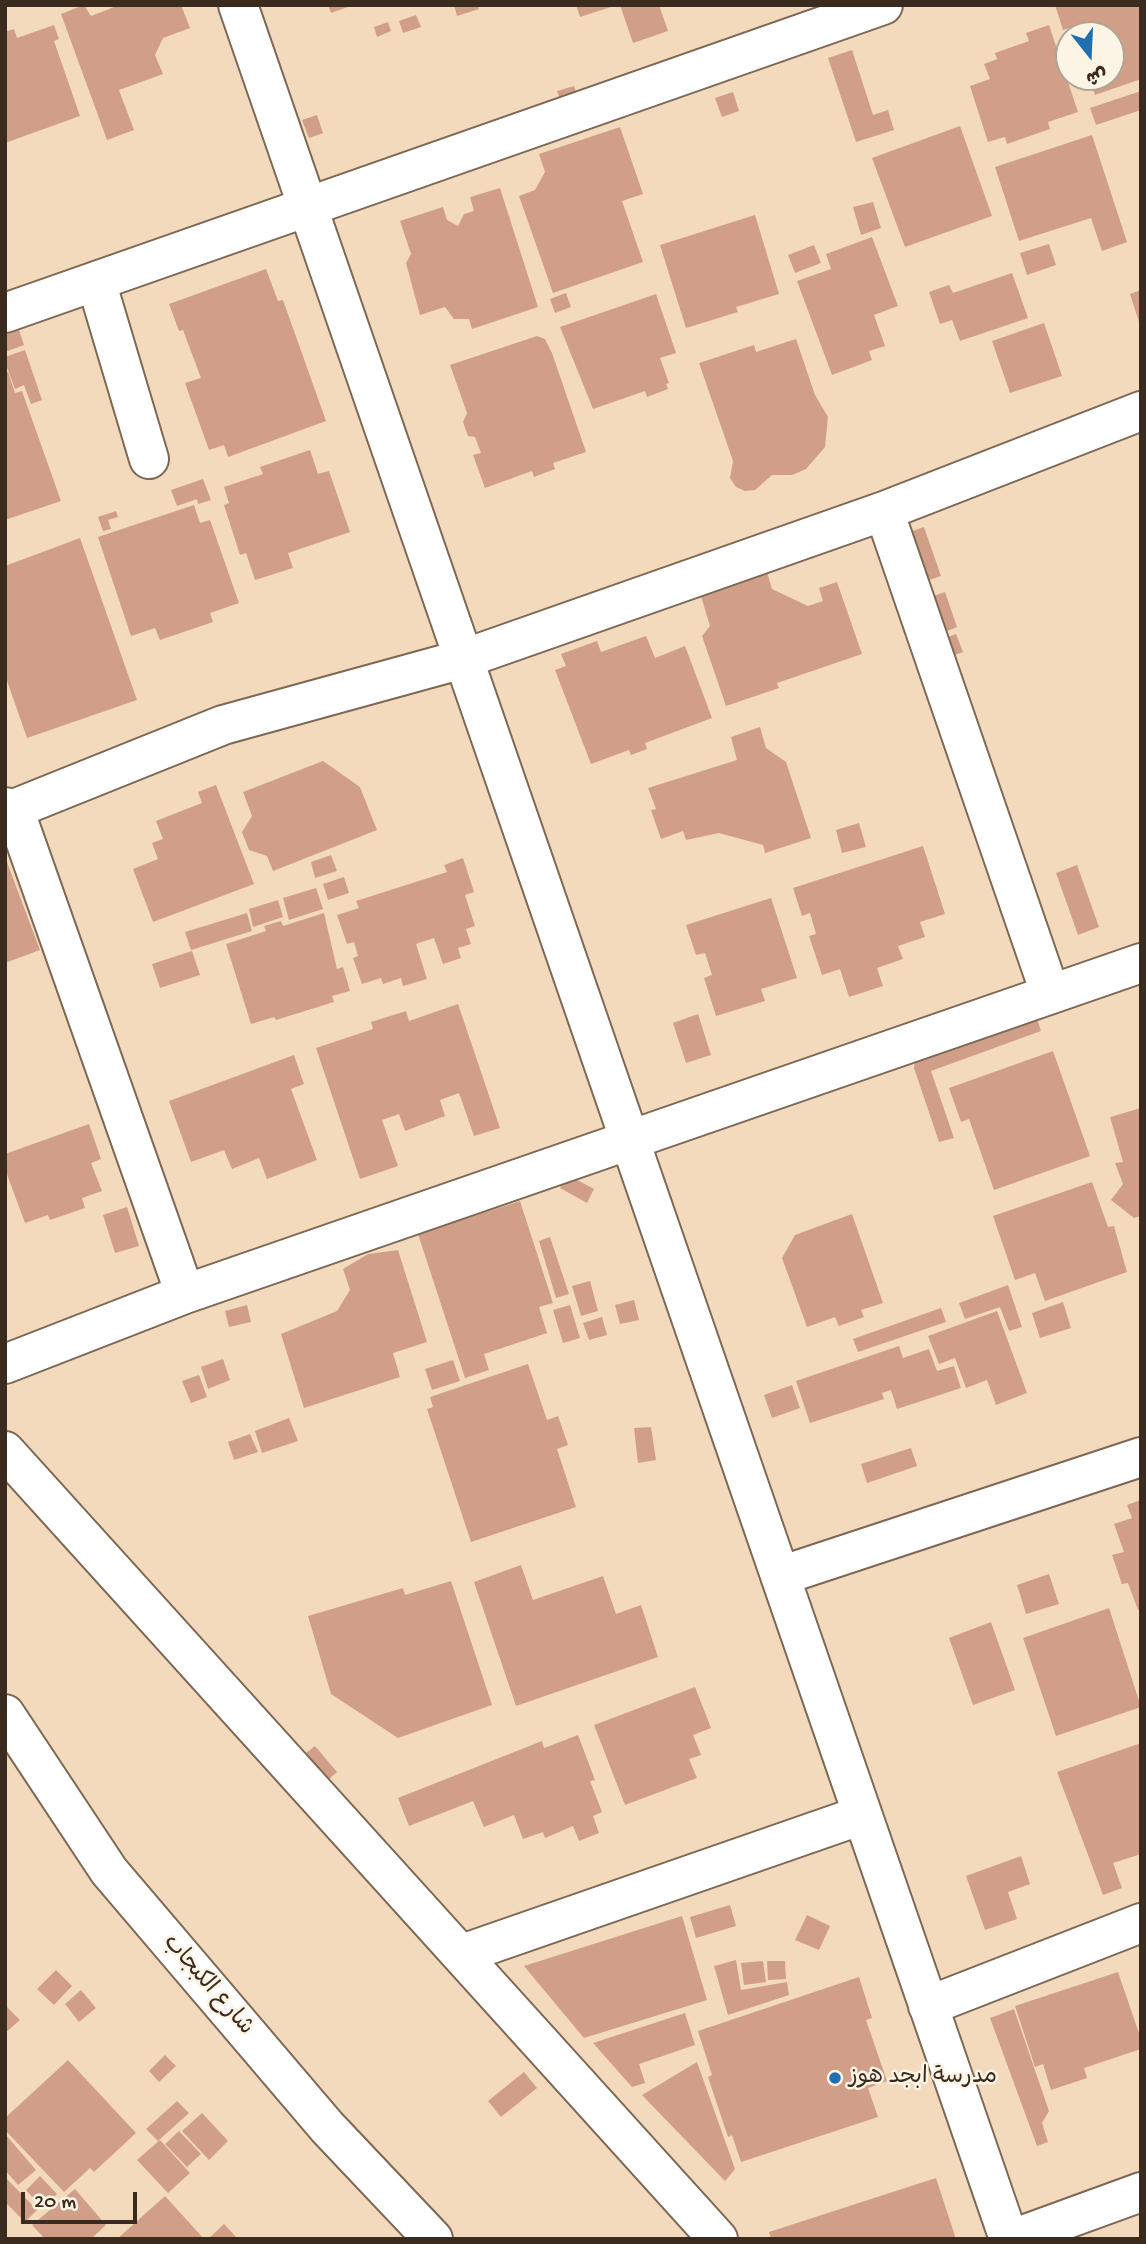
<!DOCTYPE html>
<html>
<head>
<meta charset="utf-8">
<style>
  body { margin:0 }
  #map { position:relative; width:1146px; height:2244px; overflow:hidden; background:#f4dabc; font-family:"Gochi Hand","Playpen Sans Arabic",sans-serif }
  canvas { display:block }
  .frame { position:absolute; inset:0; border:7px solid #3b2a1e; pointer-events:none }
  .north { position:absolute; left:1055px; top:21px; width:70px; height:70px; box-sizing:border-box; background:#fcf5e5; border:2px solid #afa495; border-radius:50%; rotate:162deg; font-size:19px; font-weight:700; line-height:28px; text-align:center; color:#3b2a1e }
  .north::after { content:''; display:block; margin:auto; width:24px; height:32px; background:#1f6fb2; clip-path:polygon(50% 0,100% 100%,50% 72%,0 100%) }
  .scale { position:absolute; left:21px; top:2192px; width:116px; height:32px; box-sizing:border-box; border:4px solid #3b2a1e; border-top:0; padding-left:9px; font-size:21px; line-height:24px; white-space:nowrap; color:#3b2a1e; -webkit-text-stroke:5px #fcf5e5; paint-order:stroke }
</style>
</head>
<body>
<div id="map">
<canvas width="1146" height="2244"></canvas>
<div class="frame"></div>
<div class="north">ش</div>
<div class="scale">20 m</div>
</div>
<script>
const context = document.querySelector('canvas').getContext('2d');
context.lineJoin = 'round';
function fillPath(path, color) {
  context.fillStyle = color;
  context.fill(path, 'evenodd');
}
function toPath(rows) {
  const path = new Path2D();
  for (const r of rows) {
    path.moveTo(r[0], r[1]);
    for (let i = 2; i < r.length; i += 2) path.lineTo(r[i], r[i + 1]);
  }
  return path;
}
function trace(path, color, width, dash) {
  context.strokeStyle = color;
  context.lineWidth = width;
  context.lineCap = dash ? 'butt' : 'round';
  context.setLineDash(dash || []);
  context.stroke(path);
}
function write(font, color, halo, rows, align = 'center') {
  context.font = font + ' "Gochi Hand","Playpen Sans Arabic",sans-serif';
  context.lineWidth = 5;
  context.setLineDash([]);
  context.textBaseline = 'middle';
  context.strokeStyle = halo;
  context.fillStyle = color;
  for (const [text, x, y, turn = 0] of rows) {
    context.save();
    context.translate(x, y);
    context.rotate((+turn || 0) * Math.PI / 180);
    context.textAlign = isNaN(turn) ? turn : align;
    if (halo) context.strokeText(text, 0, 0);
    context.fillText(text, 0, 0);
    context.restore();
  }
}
fillPath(toPath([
  [84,5,91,16,119,5,181,5,190,28,163,38,155,55,163,74,119,90,134,130,107,140,61,14],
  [328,5,351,5,351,6,331,13],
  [454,5,478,5,479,9,457,16],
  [576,5,614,5,614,6,580,17],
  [620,5,659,5,668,31,633,43],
  [1055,5,1141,5,1141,79,1095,95,1089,77,1111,77,1111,35,1075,35,1072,27,1063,30],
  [416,15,421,27,403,33,399,21],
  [388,22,391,31,377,37,374,27],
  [54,25,59,39,54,41,80,116,5,143,5,32,14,29,17,38],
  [1049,25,1078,112,1048,122,1050,129,1007,144,1005,137,988,142,970,86,990,79,984,64,997,59,995,53,1029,41,1026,33],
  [852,50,873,115,888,110,894,130,856,142,828,58],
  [574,86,579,101,563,107,557,91],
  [1141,91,1141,110,1096,125,1090,108],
  [733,92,739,111,722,117,715,98],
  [317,115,323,133,309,138,302,120],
  [960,126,992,216,905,247,872,158],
  [620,127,643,194,622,201,643,262,553,293,519,196,535,190,545,172,539,154],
  [1092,135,1127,242,1102,251,1091,218,1019,241,995,167],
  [500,188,538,307,472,329,469,319,454,319,445,307,420,315,406,263,411,254,400,221,443,207,447,220,458,226,464,214,474,211,470,197],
  [873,202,881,228,861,235,853,207],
  [755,215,779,294,736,307,738,312,686,328,660,245],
  [872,237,898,306,874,315,885,346,869,351,872,360,832,375,797,281,831,269,826,254],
  [1049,244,1056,265,1027,275,1020,253],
  [814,245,821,263,795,273,788,255],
  [266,269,278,301,283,300,326,421,228,457,224,445,209,450,185,383,201,378,183,330,179,331,169,304],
  [1012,273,1028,318,960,341,952,320,940,324,929,292,949,285,953,293],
  [1141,290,1141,325,1140,325,1130,294],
  [566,293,571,307,555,313,550,299],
  [656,294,676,353,660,358,669,383,666,384,668,389,647,397,645,391,593,409,560,327],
  [1044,323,1062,376,1010,393,992,341],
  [19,330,24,345,5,352,5,335],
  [537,336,545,339,552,353,586,452,553,463,555,469,534,477,532,471,485,488,473,455,481,453,475,437,468,436,463,422,467,413,450,365],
  [796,339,815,395,828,417,825,447,806,469,792,475,772,475,755,490,745,491,736,487,730,478,733,461,699,363,754,345,756,352],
  [25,350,42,400,31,404,24,385,15,389,5,362,5,357],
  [5,372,8,372,15,393,22,391,61,501,5,520],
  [310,450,318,474,329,471,350,532,288,553,293,568,255,580,246,553,240,555,224,505,229,503,224,487,263,474,260,467],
  [203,479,211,500,198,504,197,499,177,506,171,490],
  [194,505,200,523,210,520,239,603,210,613,213,622,160,640,155,628,131,636,98,537],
  [116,511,118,517,108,520,111,529,103,531,98,517],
  [924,527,941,576,915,585,897,536],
  [80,538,137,700,27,738,5,675,5,566],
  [764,562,772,589,808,606,823,601,819,588,837,582,862,654,777,683,779,688,726,706,702,636,710,626,697,583],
  [945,592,957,627,937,635,925,599],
  [956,634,963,652,944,659,937,641],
  [646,636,655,658,685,646,712,718,645,743,647,749,631,755,629,750,591,764,555,670,566,666,561,654,597,641,601,652],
  [760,727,766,748,786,762,811,838,765,853,763,845,719,833,686,840,683,831,661,839,651,810,656,809,648,788,737,760,731,737],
  [323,761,360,787,377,830,273,871,267,856,249,850,242,832,252,816,243,792],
  [216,785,254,884,153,922,133,869,158,859,152,843,163,839,156,821,202,803,198,792],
  [859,823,866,847,842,853,836,830],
  [923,846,945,914,920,922,925,937,898,946,903,959,877,968,883,986,849,997,840,969,822,975,809,936,816,934,810,913,802,916,793,888],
  [331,855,337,871,315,878,311,862],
  [5,857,40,950,5,963],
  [463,858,474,892,465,895,475,926,466,929,471,944,458,948,461,958,443,964,434,938,416,944,427,979,403,986,401,978,383,984,381,978,362,984,353,958,358,956,354,942,347,944,337,915,359,908,356,901,447,872,444,865],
  [1077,865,1099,927,1078,935,1056,873],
  [344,877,349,893,328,900,323,884],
  [316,888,323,909,289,920,283,898],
  [771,898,797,978,761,989,765,1001,716,1016,704,978,712,975,705,953,696,955,686,925],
  [278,900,283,917,253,927,249,909],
  [247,913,252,931,191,950,185,932],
  [324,913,337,969,343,967,350,991,332,996,334,1002,276,1020,274,1017,251,1024,226,944,266,931,264,926,281,921,283,926],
  [192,951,200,975,160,988,152,964],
  [458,1004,500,1128,474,1136,459,1093,440,1100,445,1116,405,1131,399,1114,382,1120,398,1166,360,1179,316,1048,373,1029,371,1022,406,1011,409,1021],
  [698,1014,711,1055,686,1063,673,1023],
  [1036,1016,1041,1031,931,1071,954,1138,939,1142,914,1068,915,1059],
  [1053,1051,1090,1156,994,1190,969,1119,961,1122,949,1088],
  [294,1055,304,1084,291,1089,317,1160,267,1179,259,1158,232,1169,224,1150,191,1162,169,1101],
  [1141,1108,1141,1216,1134,1218,1111,1200,1123,1184,1115,1163,1123,1162,1110,1117],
  [89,1124,101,1159,91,1163,102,1191,82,1198,85,1208,50,1220,48,1215,25,1223,5,1169,5,1154],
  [568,1175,594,1189,587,1203,560,1188],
  [1092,1182,1108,1227,1114,1226,1127,1272,1045,1301,1035,1273,1015,1280,993,1216],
  [520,1201,553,1303,539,1307,547,1333,484,1354,489,1370,465,1378,418,1234],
  [127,1207,139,1246,115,1253,103,1215],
  [852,1214,883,1303,861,1310,864,1317,839,1326,835,1317,807,1327,782,1258,795,1235],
  [550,1237,569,1294,556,1298,539,1241],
  [398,1250,427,1342,393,1353,400,1377,304,1408,281,1334,337,1311,350,1290,343,1269,368,1254],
  [590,1281,598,1311,581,1316,572,1286],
  [1008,1285,1022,1327,1009,1331,1000,1307,965,1319,959,1303],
  [634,1300,639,1320,620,1324,615,1305],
  [1063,1302,1071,1328,1040,1338,1032,1313],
  [247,1305,251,1322,229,1327,225,1311],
  [570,1305,580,1338,563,1343,553,1310],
  [941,1308,946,1322,858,1352,853,1339],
  [997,1311,1027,1393,996,1405,987,1380,966,1388,955,1358,939,1364,928,1336],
  [602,1317,607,1335,589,1340,583,1323],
  [899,1346,903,1358,929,1349,937,1371,954,1366,961,1388,897,1409,891,1390,882,1393,884,1399,810,1423,796,1381],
  [223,1359,230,1380,208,1389,201,1367],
  [453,1360,460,1381,432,1390,425,1369],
  [528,1364,547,1420,558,1416,568,1445,557,1449,576,1507,471,1542,427,1409,433,1407,430,1397],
  [199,1375,207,1397,191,1403,182,1381],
  [792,1385,800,1408,772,1418,764,1395],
  [289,1418,298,1441,262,1453,255,1431],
  [651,1427,656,1460,638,1463,634,1428],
  [250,1434,258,1452,234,1460,228,1442],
  [911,1448,917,1466,867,1483,861,1464],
  [1141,1500,1141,1609,1138,1610,1128,1583,1122,1584,1112,1555,1124,1552,1114,1524,1132,1518,1127,1505],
  [521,1565,533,1600,603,1576,616,1614,641,1605,658,1657,516,1706,474,1582],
  [1049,1574,1059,1604,1026,1614,1017,1585],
  [451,1581,492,1705,398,1738,331,1694,308,1616,403,1588,405,1595],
  [1109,1608,1141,1707,1056,1736,1023,1638],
  [991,1622,1015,1690,973,1705,949,1638],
  [695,1687,711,1728,693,1735,701,1755,689,1759,697,1778,625,1805,594,1725],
  [578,1735,595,1780,590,1781,602,1812,593,1816,599,1833,579,1841,573,1826,545,1838,543,1832,523,1839,514,1815,484,1827,473,1801,409,1826,398,1798,542,1741,544,1748],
  [1141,1743,1141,1854,1113,1863,1122,1888,1103,1895,1057,1772],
  [315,1746,337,1772,320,1787,297,1760],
  [1021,1856,1030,1884,1008,1892,1017,1919,985,1930,966,1876],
  [730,1905,736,1926,696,1938,690,1917],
  [807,1915,830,1926,819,1950,795,1940],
  [682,1916,707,2000,584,2038,524,1966],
  [736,1960,741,1990,787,1982,789,1995,728,2015,714,1966],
  [763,1961,766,1982,744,1985,741,1963],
  [767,1961,785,1961,786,1979,768,1980],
  [56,1970,72,1986,54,2005,37,1989],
  [1118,1972,1141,2039,1141,2049,1084,2068,1087,2078,1051,2090,1043,2064,1035,2067,1015,2006],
  [859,1977,872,2018,866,2020,887,2081,868,2088,878,2117,741,2162,732,2135,728,2137,708,2077,712,2075,698,2031],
  [81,1990,96,2008,79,2022,65,2004],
  [5,2005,20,2020,5,2033],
  [1014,2009,1049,2111,1042,2123,1048,2142,1037,2146,990,2018],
  [685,2013,695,2045,639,2064,645,2083,632,2087,593,2043],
  [165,2055,176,2066,159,2082,149,2071],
  [68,2060,136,2133,94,2172,90,2168,64,2192,5,2130,5,2118],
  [697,2062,735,2169,725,2181,642,2095],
  [524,2072,537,2088,501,2117,488,2101],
  [177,2101,189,2113,158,2141,146,2129],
  [202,2113,228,2141,209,2160,182,2131],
  [179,2131,201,2154,187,2167,165,2144],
  [5,2134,36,2170,18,2185,5,2170],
  [160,2140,190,2173,168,2193,137,2160],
  [40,2176,57,2194,42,2208,26,2190],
  [5,2177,37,2210,25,2222,5,2202],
  [936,2178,956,2239,771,2239,769,2232],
  [75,2189,106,2225,91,2239,45,2239,32,2225],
  [165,2196,204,2239,117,2239],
  [224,2224,238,2239,208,2239]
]), '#d19f88');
const street = toPath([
  [238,5,1009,2239],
  [96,281,149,459],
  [5,313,883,5],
  [884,511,1050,993],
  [5,807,14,809,223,725,463,659,884,511,1141,411],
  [14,809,185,1294],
  [5,1364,185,1294,1141,963],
  [5,1451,718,2239],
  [780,1576,1141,1457],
  [462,1954,862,1815],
  [928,2006,1141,1923],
  [1012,2239,1141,2192]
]);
const secondary = toPath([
  [5,1714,109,1871,327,2127,433,2239]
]);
trace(street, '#7c6855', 42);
trace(secondary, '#7c6855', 42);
trace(street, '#fff', 38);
trace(secondary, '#fff', 38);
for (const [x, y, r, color] of [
  [835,2078,7,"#1f6fb2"]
]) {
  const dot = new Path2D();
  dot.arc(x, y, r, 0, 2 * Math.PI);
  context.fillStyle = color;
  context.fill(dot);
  trace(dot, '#fcf5e5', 2.5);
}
write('23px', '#3b2a1e', '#fcf5e5', [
  ["شارع الكبجاب",207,1986,49]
]);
write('23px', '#3b2a1e', '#fcf5e5', [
  ["مدرسة ابجد هوز",849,2078]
], 'left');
</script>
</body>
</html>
